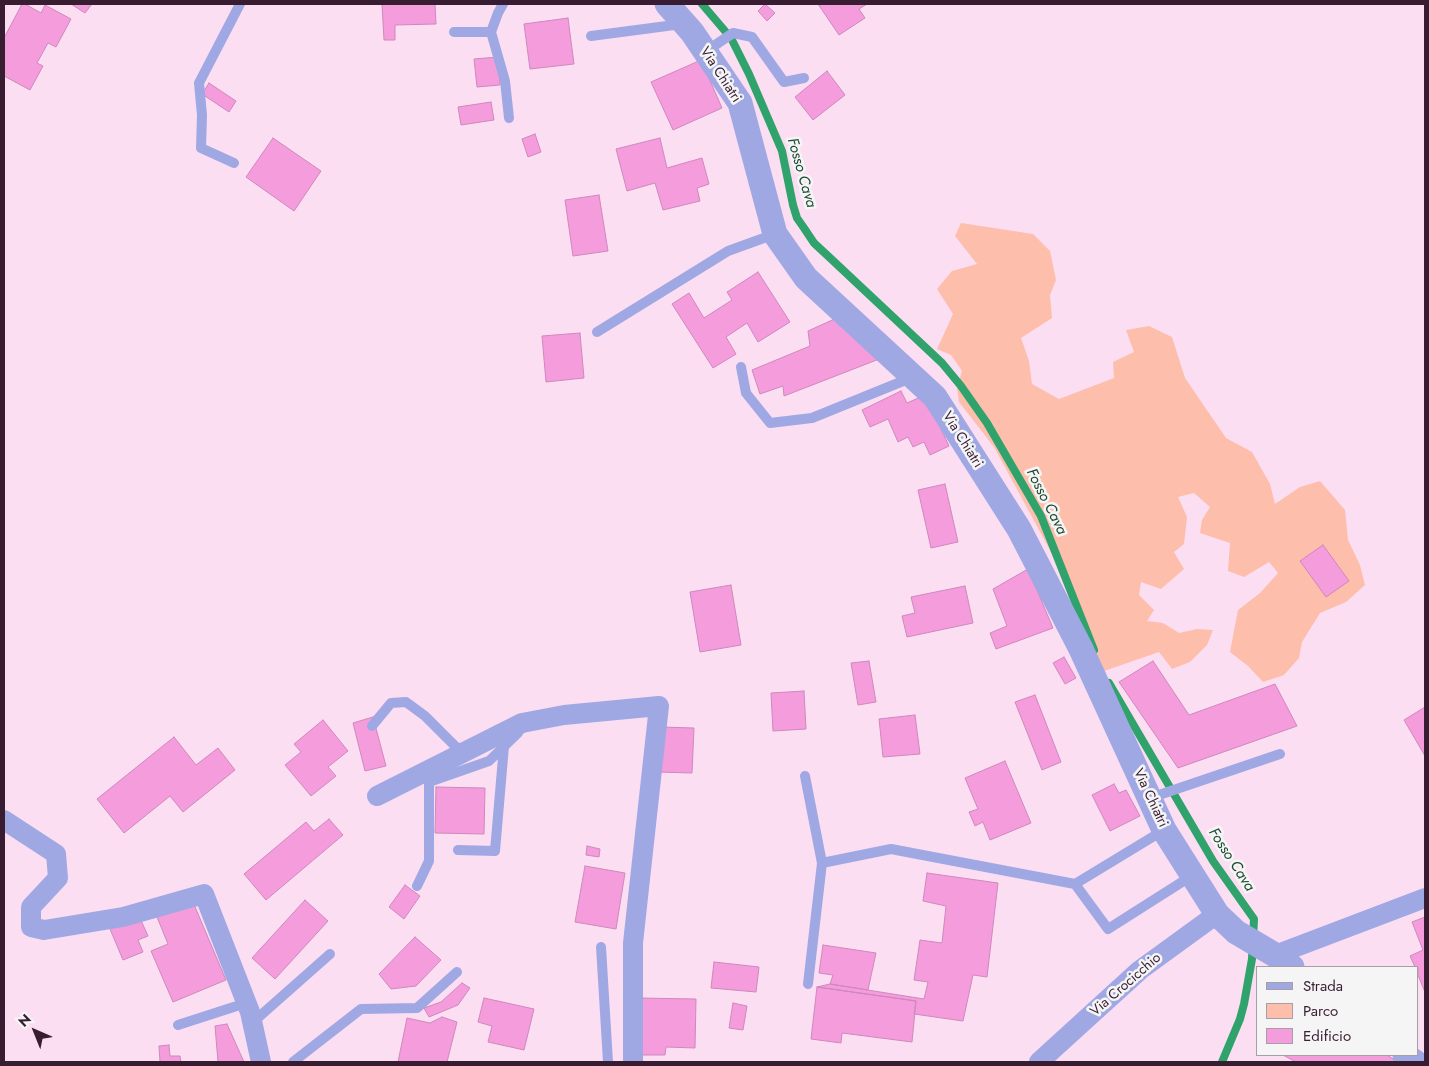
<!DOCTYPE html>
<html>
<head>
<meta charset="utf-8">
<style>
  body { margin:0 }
  #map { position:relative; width:1429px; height:1066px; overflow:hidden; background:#fcdef3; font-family:Jost,sans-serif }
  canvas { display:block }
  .frame { position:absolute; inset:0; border:5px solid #381c31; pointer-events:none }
  .legend { position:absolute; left:1256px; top:966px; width:162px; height:90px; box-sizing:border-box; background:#f5f5f5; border:1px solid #a99ea7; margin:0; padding:6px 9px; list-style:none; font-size:15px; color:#381c31 }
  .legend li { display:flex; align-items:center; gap:10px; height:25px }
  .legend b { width:25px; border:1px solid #a99ea7 }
  .north { position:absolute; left:10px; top:1006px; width:50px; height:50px; -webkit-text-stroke:4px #f5f5f5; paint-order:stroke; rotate:316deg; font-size:14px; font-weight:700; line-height:20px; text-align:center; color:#381c31 }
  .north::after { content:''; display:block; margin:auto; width:18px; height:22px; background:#381c31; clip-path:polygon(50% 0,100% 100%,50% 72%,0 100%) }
</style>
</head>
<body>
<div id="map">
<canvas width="1429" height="1066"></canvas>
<div class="frame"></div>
<ul class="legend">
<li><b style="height:6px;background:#a0a8e4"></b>Strada</li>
<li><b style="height:14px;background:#fdbeab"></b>Parco</li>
<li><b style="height:14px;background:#f49cdc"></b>Edificio</li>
</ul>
<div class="north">N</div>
</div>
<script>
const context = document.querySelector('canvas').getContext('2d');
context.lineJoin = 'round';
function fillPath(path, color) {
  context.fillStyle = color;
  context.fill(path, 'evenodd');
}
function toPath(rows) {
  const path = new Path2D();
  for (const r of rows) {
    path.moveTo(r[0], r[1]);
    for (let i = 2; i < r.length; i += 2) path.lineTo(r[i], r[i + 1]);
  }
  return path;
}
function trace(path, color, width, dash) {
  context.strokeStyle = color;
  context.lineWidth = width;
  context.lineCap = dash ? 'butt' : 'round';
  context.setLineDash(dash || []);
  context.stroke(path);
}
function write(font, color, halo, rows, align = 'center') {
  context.font = font + ' Jost,sans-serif';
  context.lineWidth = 5;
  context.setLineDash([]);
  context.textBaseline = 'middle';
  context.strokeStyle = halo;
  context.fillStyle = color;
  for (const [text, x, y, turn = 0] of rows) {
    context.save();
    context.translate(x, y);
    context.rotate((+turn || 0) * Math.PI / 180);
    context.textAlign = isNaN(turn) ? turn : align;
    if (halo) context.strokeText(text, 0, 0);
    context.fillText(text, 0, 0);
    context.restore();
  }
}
fillPath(toPath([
  [961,223,1033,234,1050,251,1056,280,1050,295,1052,318,1021,338,1029,361,1032,384,1059,399,1114,378,1113,362,1134,352,1126,330,1149,326,1172,337,1185,378,1226,438,1252,452,1270,484,1275,504,1300,487,1320,481,1345,510,1348,540,1360,565,1365,585,1346,602,1320,613,1302,642,1299,658,1284,675,1263,682,1248,666,1230,652,1238,610,1260,593,1278,573,1269,562,1244,577,1228,571,1230,543,1200,533,1202,520,1210,507,1194,493,1178,497,1187,517,1184,544,1174,552,1184,569,1161,589,1141,582,1139,595,1154,610,1147,621,1163,623,1179,633,1197,629,1213,630,1207,645,1190,662,1172,669,1159,652,1104,671,1057,563,994,447,959,402,957,388,962,371,951,355,937,349,953,314,937,289,952,271,977,264,955,236]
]), '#fdbeab');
trace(toPath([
  [702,4,731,38,749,74,782,151,793,205,797,218,804,228,814,243,828,256,942,363,961,386,987,423,1041,516,1094,650],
  [1109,683,1213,861,1254,919,1252,959,1244,1004,1240,1019,1222,1062]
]), '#30a26b', 8);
const building = toPath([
  [22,4,25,4,41,13,45,5,71,19,56,47,48,43,37,63,43,66,30,90,4,76,4,38,22,4],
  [71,4,92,4,85,13,71,4],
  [382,4,435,4,436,24,395,25,395,40,384,40,382,4],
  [765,4,775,13,767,21,758,11,765,4],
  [818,4,867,4,859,9,865,18,839,35,818,4],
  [568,18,574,64,530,69,524,24,568,18],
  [498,57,500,85,477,87,474,59,498,57],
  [701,60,722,108,673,130,651,82,701,60],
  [827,71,845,95,813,120,795,97,827,71],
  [209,83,236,101,229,112,202,94,209,83],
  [491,102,494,120,461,125,458,107,491,102],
  [535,134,541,152,528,157,522,139,535,134],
  [273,138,321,171,294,211,246,177,273,138],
  [660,138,667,168,702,158,709,184,697,188,700,201,663,210,655,183,627,191,616,149,660,138],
  [599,195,608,251,573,256,565,200,599,195],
  [758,272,790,322,758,342,747,323,726,337,736,354,713,368,672,304,689,293,704,318,732,300,727,292,758,272],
  [841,316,887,356,784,396,783,386,760,394,752,370,810,346,808,331,841,316],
  [580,333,584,378,546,382,542,336,580,333],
  [901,391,907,403,925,395,949,446,930,455,924,442,913,447,908,437,898,442,888,419,870,427,862,410,901,391],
  [945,484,958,542,931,548,918,490,945,484],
  [1323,545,1349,581,1326,597,1300,561,1323,545],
  [1028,569,1053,628,996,649,990,633,1007,626,993,589,1028,569],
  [731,585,741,645,700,652,690,592,731,585],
  [965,586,973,623,907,637,902,616,915,613,911,597,965,586],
  [1064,657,1076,678,1065,684,1053,663,1064,657],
  [869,661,876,702,858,705,851,663,869,661],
  [1153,661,1189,715,1275,684,1297,726,1178,768,1119,682,1153,661],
  [804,691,806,729,773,731,771,693,804,691],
  [1035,695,1061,762,1042,770,1015,702,1035,695],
  [1425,707,1425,756,1404,720,1425,707],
  [915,715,920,754,883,757,879,719,915,715],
  [373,717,386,766,365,771,353,723,373,717],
  [323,720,348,751,328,767,336,776,311,796,285,765,301,752,294,744,323,720],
  [661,727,694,728,692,773,658,772,661,727],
  [174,737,196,765,218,748,235,770,183,812,170,796,124,833,97,799,174,737],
  [1005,761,1031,823,990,840,983,822,975,826,969,812,978,809,965,778,1005,761],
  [1114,784,1119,793,1126,790,1140,816,1110,831,1092,795,1114,784],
  [436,787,485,788,484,834,435,833,436,787],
  [329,819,343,835,266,900,244,874,306,822,314,831,329,819],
  [587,846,600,849,599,857,586,855,587,846],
  [585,866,625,873,616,929,575,922,585,866],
  [927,873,998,883,987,977,973,975,963,1021,914,1014,916,1001,817,987,830,984,924,999,928,982,914,980,920,940,942,943,946,906,923,901,927,873],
  [405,885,420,896,404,919,389,907,405,885],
  [305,900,328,921,275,979,252,958,305,900],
  [193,902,226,980,173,1002,151,951,168,944,157,917,193,902],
  [139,916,148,936,138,940,143,952,123,960,110,929,139,916],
  [1425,917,1425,990,1424,990,1418,975,1418,967,1415,967,1410,956,1423,950,1412,922,1425,917],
  [415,937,441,960,416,986,391,989,379,974,415,937],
  [823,945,876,953,868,990,830,984,833,975,819,973,823,945],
  [714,962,759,967,756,992,711,988,714,962],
  [462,983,470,988,458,1005,429,1017,424,1008,441,1002,462,983],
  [817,987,916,1001,912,1042,842,1033,841,1043,811,1039,817,987],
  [484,998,534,1009,524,1050,488,1042,492,1026,478,1022,484,998],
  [640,998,696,999,695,1048,666,1047,665,1055,638,1055,640,998],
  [733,1003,747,1006,743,1030,729,1028,733,1003],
  [442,1017,457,1022,447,1062,398,1062,407,1018,430,1023,442,1017],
  [227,1024,244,1062,218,1062,215,1026,227,1024],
  [169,1045,170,1056,180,1056,181,1062,160,1062,159,1046,169,1045],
  [1283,1055,1387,1055,1398,1062,1296,1062,1283,1055]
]);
fillPath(building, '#f49cdc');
trace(building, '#ce88bb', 1);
trace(toPath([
  [503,4,498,13,491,32,505,81,509,118],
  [454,32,491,32],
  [591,36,682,24],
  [705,52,733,33,752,37,784,82,804,78],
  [234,163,201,148,202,115,199,83,240,4],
  [597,332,728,251,775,234],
  [741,367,746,393,770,423,812,418,913,377],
  [372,726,391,703,406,702,425,716,456,747,468,750],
  [805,776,822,863],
  [1150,798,1280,754],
  [458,850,495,851,504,746],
  [1075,884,1108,929,1193,875],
  [417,886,429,861,429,782,489,761,518,733,519,730],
  [601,947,608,1062],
  [808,984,822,863,891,849,1075,884,1164,830],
  [252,1023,330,954],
  [178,1025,246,1003],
  [293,1062,361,1009,417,1008,457,972]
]), '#a0a8e4', 10);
trace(toPath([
  [377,796,522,723,564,715,659,706,633,943,633,1062],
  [4,820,56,854,58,878,31,907,31,927,44,930,123,917,204,894,250,1012,261,1062],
  [1275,955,1425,898],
  [1039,1062,1140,970,1217,914]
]), '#a0a8e4', 20);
trace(toPath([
  [667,4,692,32,740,103,775,234,806,278,935,397,1019,529,1081,649,1164,830,1217,914,1236,932,1275,955,1292,967],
  [1405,1055,1415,1062]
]), '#a0a8e4', 25);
write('14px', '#381c31', '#f5f5f5', [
  ["Via Chiatri",720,75,57],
  ["Via Chiatri",962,440,58],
  ["Via Chiatri",1150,798,65],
  ["Via Crocicchio",1126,985,-41]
]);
write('italic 15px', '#1d4a32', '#f5f5f5', [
  ["Fosso Cava",801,173,74],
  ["Fosso Cava",1046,502,63],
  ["Fosso Cava",1231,860,57]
]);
</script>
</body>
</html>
